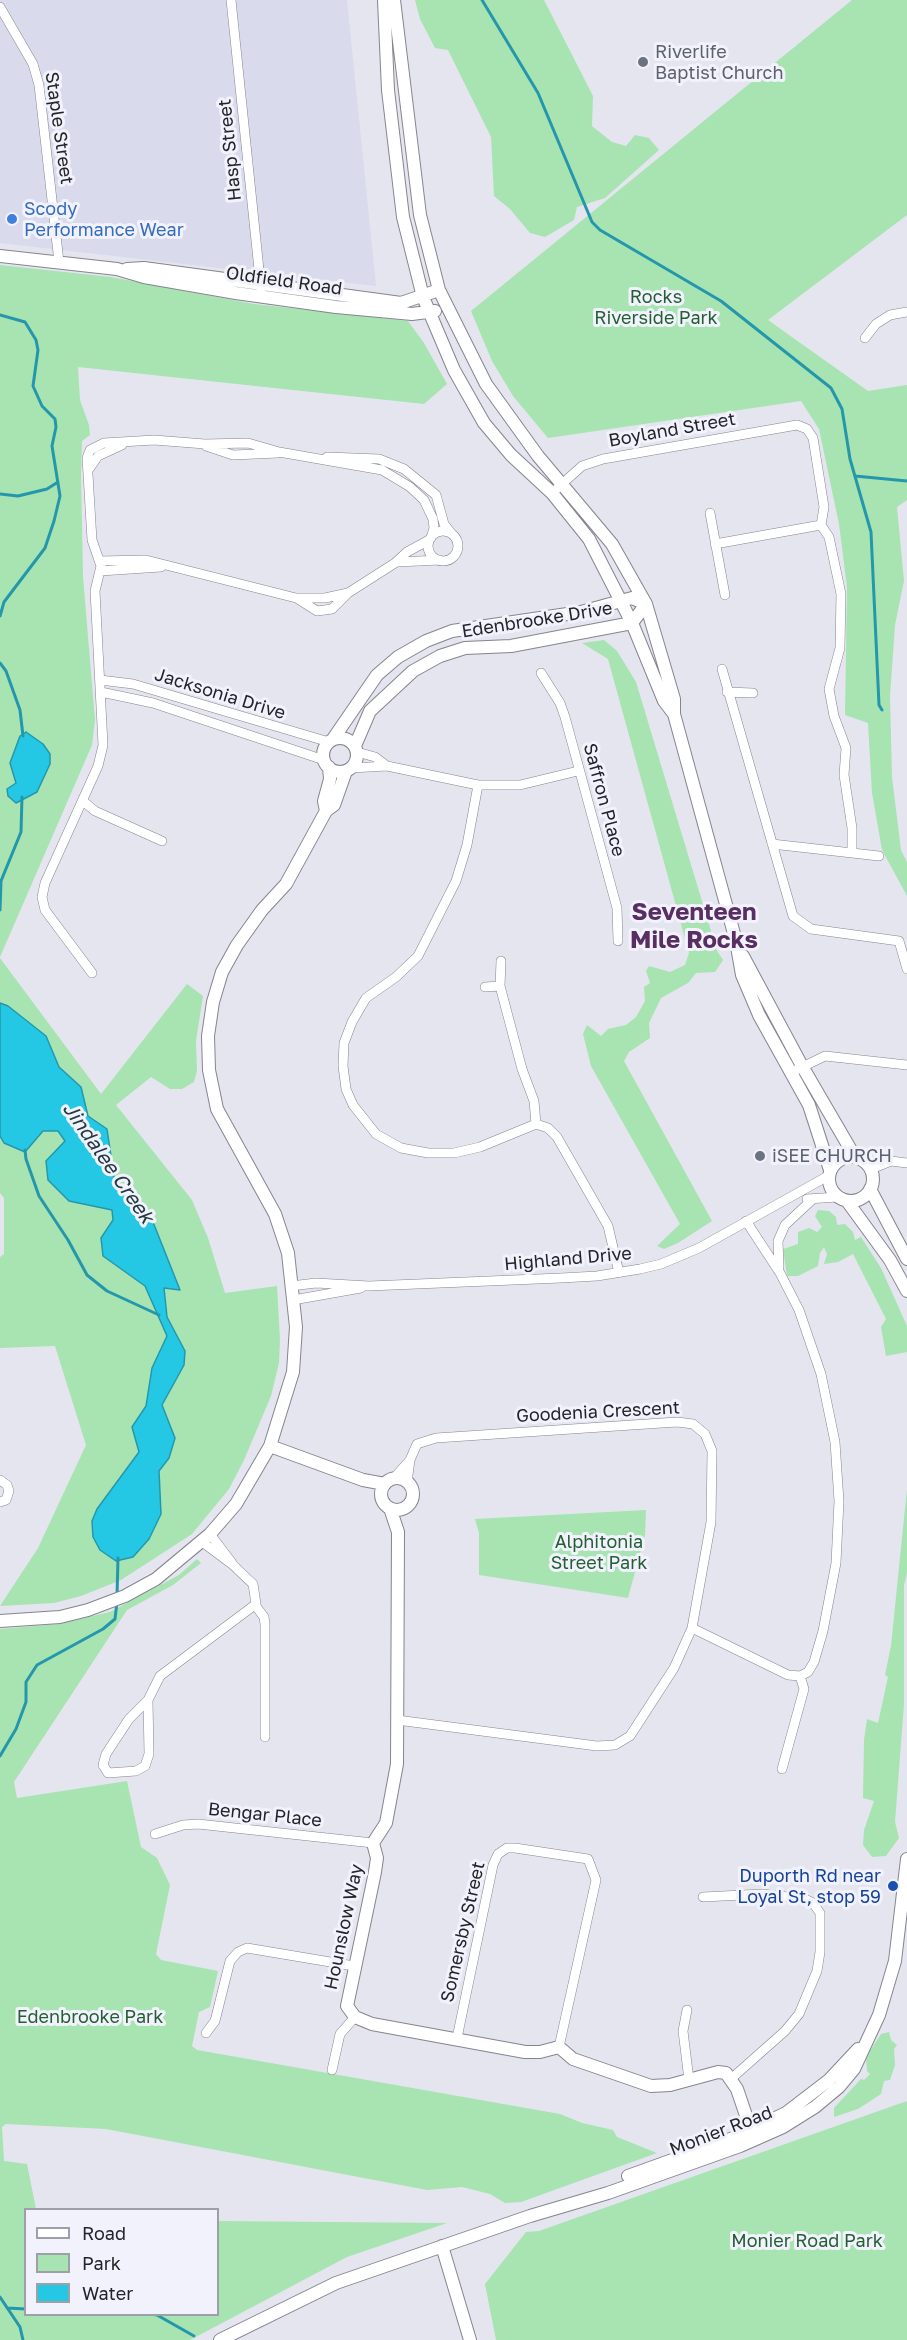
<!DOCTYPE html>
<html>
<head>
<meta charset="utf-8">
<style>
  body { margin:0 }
  #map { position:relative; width:907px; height:2340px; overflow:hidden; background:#e4e5ef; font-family:"Golos Text",sans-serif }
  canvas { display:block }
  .legend { position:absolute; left:24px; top:2208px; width:195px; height:108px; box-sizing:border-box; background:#f1f2fc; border:2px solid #9fa0a7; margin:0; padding:8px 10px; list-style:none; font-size:18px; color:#242428 }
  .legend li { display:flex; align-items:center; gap:12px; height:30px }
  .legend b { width:30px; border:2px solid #9fa0a7 }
</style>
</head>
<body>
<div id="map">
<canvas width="907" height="2340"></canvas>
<ul class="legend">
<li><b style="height:8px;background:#fff"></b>Road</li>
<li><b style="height:16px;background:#a7e4b1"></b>Park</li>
<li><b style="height:16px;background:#25c8e4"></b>Water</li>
</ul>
</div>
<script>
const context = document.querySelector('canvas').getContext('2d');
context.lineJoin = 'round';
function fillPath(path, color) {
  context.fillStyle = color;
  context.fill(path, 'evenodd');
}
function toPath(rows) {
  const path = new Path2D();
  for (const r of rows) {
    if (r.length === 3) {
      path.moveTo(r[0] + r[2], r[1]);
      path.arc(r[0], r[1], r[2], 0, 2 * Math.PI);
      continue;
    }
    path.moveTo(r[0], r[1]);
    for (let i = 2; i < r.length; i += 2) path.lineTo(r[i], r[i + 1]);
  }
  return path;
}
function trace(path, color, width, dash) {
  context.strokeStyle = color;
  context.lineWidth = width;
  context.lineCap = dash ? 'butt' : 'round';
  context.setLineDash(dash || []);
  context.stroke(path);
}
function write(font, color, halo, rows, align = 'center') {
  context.font = font + ' "Golos Text",sans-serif';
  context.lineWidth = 6;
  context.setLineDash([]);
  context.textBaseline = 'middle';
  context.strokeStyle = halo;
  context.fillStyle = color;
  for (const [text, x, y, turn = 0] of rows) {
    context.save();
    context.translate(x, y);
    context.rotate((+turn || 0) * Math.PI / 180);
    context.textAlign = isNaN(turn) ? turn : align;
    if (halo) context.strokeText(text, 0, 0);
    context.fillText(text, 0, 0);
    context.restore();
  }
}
fillPath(toPath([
  [0,0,347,0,376,286,0,243]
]), '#d9dbec');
fillPath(toPath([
  [415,0,544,0,593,96,592,126,612,142,626,146,635,135,649,138,659,150,605,198,577,207,574,220,545,237,530,233,510,209,494,196,491,137,448,50,435,48,420,19],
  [852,0,907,0,907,215,768,320,868,391,907,385,907,500,897,507,904,581,895,625,890,696,892,777,901,850,907,862,907,896,882,850,872,793,868,723,845,715,847,587,839,524,819,429,801,401,548,438,513,396,492,361,471,311],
  [0,265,111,277,254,304,408,321,424,343,447,384,424,404,78,367,80,400,89,425,90,435,82,441,81,474,83,577,95,720,92,745,0,957],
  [604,640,617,651,636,682,717,951,723,960,715,972,696,973,688,983,661,998,649,1023,650,1038,629,1052,624,1061,712,1221,678,1243,664,1249,657,1246,680,1224,591,1066,583,1034,587,1025,601,1036,608,1029,626,1025,636,1017,645,1001,644,987,650,983,646,971,649,966,670,972,685,965,689,953,608,659,582,643],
  [0,958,101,1094,187,984,203,996,196,1041,197,1071,194,1082,182,1089,170,1089,151,1077,116,1105,192,1200,208,1238,225,1293,277,1286,280,1340,279,1363,271,1396,244,1460,229,1489,192,1534,121,1580,81,1596,54,1603,0,1606,38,1548,86,1445,55,1346,0,1348,0,1257,4,1254,4,1198,0,1193],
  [818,1210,829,1211,836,1217,837,1225,845,1224,853,1232,855,1240,861,1237,881,1268,907,1326,907,1352,886,1356,881,1327,886,1319,853,1254,838,1262,824,1264,827,1254,824,1247,820,1253,818,1266,798,1276,787,1276,783,1249,798,1244,798,1232,809,1228,817,1232,822,1227,815,1216],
  [907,1489,907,1573,904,1585,904,1704,895,1822,899,1838,886,1856,872,1857,863,1845,864,1830,874,1801,863,1798,864,1740,867,1719,878,1723,888,1677,885,1675,891,1646],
  [646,1510,645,1535,628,1598,479,1575,479,1533,475,1519],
  [197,1559,201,1563,173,1585,127,1610,14,1782,17,1798,127,1781,141,1847,157,1858,170,1885,156,1954,161,1960,218,1971,210,2007,199,2012,192,2046,197,2050,560,2114,582,2123,613,2130,617,2137,657,2153,521,2202,505,2203,490,2194,462,2187,427,2190,106,2129,6,2124,2,2127,4,2161,27,2164,36,2209,26,2210,26,2314,218,2314,218,2221,447,2223,347,2257,190,2340,0,2340,0,1629,58,1624,110,1612,179,1575],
  [889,2032,891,2040,897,2045,894,2049,895,2065,890,2080,884,2081,881,2094,858,2109,834,2117,834,2108,861,2079,864,2080,870,2074,867,2071,866,2057,881,2034],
  [907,2101,907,2340,496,2340,485,2284,526,2232,539,2231]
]), '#a7e4b1');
const water = toPath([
  [26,732,43,744,50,754,50,764,37,792,16,803,8,796,7,789,16,783,10,763,20,736,26,732],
  [0,1003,8,1006,46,1036,59,1067,81,1087,88,1116,107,1129,115,1183,153,1222,180,1290,164,1288,167,1317,185,1351,184,1365,162,1405,175,1438,169,1458,159,1471,161,1514,149,1539,133,1557,116,1561,100,1550,93,1537,92,1521,97,1509,139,1452,132,1427,146,1406,152,1368,167,1336,145,1286,103,1256,101,1238,113,1220,112,1210,69,1201,48,1180,46,1161,65,1141,58,1131,43,1131,25,1152,4,1143,0,1136,0,1003]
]);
fillPath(water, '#25c8e4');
trace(water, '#2597ac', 1.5);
trace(toPath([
  [482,0,538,93,592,222,600,230,721,301,831,388,842,409,850,459,871,532,879,705,882,710],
  [0,315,25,322,36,340,38,350,33,386,42,406,55,419,56,427,52,446,60,496,54,521,45,548,4,602,0,616],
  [855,476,907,481],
  [0,494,18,496,47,489,58,482],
  [0,663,6,671,20,710,23,736],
  [0,910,1,881,21,832,22,797],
  [25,1150,26,1159,39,1196,68,1240,87,1275,107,1291,159,1315],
  [117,1596,118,1558],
  [0,1756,16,1729,26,1702,26,1682,37,1665,103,1629,115,1619,117,1602],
  [0,2297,20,2327,23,2340],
  [7,2308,26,2309],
  [151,2314,157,2315,194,2336]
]), '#2597ac', 3);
const street = toPath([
  [231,0,261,289],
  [0,7,33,64,39,85,59,262],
  [865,338,876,324,890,315,907,312],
  [206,446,233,455,278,453],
  [327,457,379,459,404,469,436,495,444,524,452,534],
  [89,469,98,456,122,445],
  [552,493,582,466,603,459,797,425,807,429,813,438,824,507,821,525,829,537,841,594,840,648,829,689,834,716,846,748,844,775,852,828,852,853],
  [710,513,725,595],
  [443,546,15],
  [715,544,821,525],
  [100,561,146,560,296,598,325,598,348,593],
  [397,562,440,560],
  [100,571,161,567],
  [298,599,317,611,332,609,348,593,395,563,407,552,429,540],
  [722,669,793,916,811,929,899,941,907,969],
  [541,673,560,703,565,717,617,908,618,941],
  [100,680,133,684,329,742],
  [101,692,153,703,324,760],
  [727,692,753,693],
  [357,752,375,757,387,766,478,785,520,785,578,771],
  [351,768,387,766],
  [478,785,467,845,456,881,418,956,396,977,366,998,352,1022,344,1043,343,1066,346,1089,353,1105,376,1134,401,1148,428,1153,454,1153,480,1147,536,1124,548,1128,557,1137,608,1226,619,1273],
  [83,801,95,811,162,841],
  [772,844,879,856],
  [501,961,500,986,522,1069,534,1101,536,1124],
  [92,973,45,910,42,897,45,883,98,766,103,745,95,591,101,566,92,540,87,458,90,450,104,443,154,440,205,444,248,443,279,452,382,470,410,487,424,500,433,519,434,528,431,538],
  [485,987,500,986],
  [792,1072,825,1056,907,1065],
  [871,1169,891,1161,907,1163],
  [807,1199,838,1197],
  [779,1267,778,1241,785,1225,813,1199],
  [291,1286,316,1283,369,1286,561,1278,597,1276,640,1269,661,1264,699,1248,828,1176],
  [293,1300,361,1288],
  [394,1478,410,1460,417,1444,436,1438,677,1422,693,1424,705,1434,712,1451,711,1522,692,1628,674,1668,630,1736,615,1745,597,1746,397,1720],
  [0,1480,7,1485,9,1491,6,1500,0,1502],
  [407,1483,410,1460],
  [210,1534,232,1563],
  [255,1605,264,1617,265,1624,265,1737],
  [692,1628,788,1675,800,1676,808,1672,814,1662,823,1631,836,1563,839,1501,835,1442,821,1374,799,1310,780,1273,746,1221],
  [148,1700,129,1719,106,1754,103,1765,108,1773,136,1771,145,1766,149,1754,148,1700,160,1676,256,1604,253,1584,233,1565,202,1542],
  [782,1769,804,1689,800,1676],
  [155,1834,183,1825,198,1824,373,1843],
  [703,1897,762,1894,805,1899,813,1903,820,1913,820,1952,817,1971,799,2014,785,2031,732,2078],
  [687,2010,683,2031,689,2080],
  [206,2033,215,2021,230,1961,238,1952,247,1948,354,1966],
  [457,2038,493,1865,498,1854,507,1848,515,1848,588,1859,596,1880,559,2047],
  [332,2070,340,2034,355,2017]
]);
const secondary = toPath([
  [384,0,388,90,403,217,423,297,454,370,484,423,511,455,552,493,589,539,632,623,664,701,674,714],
  [394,0,420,215,439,290,486,384,538,456,612,544,646,604,674,699,674,714,736,941,742,975,759,1015,809,1105,830,1170],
  [0,256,117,269,144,277,236,293,336,307,412,314,435,311],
  [127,269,144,268,401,303,439,290],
  [340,755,17],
  [333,739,377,675,398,657,426,641,452,631,581,612,632,598,646,604],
  [355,746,370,711,413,671,440,656,465,648,511,646,632,623,646,604],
  [326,811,324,801,330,779,329,767],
  [743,956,802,1066,855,1157],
  [851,1179,22],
  [870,1189,907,1259],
  [847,1201,890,1260,907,1291],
  [270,1446,363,1480,385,1484],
  [397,1494,16],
  [390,1508,398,1532,397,1764,386,1823,373,1843,377,1858,375,1872,347,2006,355,2017,372,2024,525,2052,540,2052,559,2047,573,2059,651,2086,670,2085,718,2072,726,2073,737,2089,754,2139],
  [0,1621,60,1617,88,1610,125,1596,156,1579,210,1534,236,1504,270,1446,293,1372,296,1327,288,1253,275,1214,217,1109,209,1070,208,1036,213,1002,222,972,237,945,262,910,286,884,326,811,334,805,346,771],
  [628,2176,736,2137,786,2113,829,2080,858,2049],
  [442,2246,470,2340],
  [220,2340,336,2283,530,2216,608,2193,740,2146,783,2127,815,2107,839,2087,854,2069,879,2015,895,1961,907,1859]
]);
trace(street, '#84858e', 10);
trace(secondary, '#84858e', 14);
trace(street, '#fff', 9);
trace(secondary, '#fff', 12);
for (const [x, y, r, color] of [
  [643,62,6,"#6b7280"],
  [12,219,6,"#3f7fe0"],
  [760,1156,6,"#6b7280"],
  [893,1886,6,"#1a4fb4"]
]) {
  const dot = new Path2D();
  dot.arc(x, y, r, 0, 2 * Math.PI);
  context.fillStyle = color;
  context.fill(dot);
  trace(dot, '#f1f2fc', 2);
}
write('18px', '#5b616d', '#f1f2fc', [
  ["Riverlife",655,52],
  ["Baptist Church",655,73],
  ["iSEE CHURCH",772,1156]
], 'left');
write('18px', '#242428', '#f1f2fc', [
  ["Staple Street",59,128,82],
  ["Hasp Street",230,150,-96],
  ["Oldfield Road",284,281,8],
  ["Boyland Street",672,430,-10],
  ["Edenbrooke Drive",537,620,-9],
  ["Jacksonia Drive",220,694,17],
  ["Saffron Place",604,800,75],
  ["Highland Drive",568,1259,-5],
  ["Goodenia Crescent",598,1412,-3],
  ["Bengar Place",265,1815,6],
  ["Hounslow Way",344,1927,-78],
  ["Somersby Street",463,1932,-77],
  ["Monier Road",721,2131,-21]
]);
write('18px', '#366cbe', '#f1f2fc', [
  ["Scody",24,209],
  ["Performance Wear",24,230]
], 'left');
write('18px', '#245f33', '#f1f2fc', [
  ["Rocks",656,297],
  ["Riverside Park",656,318],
  ["Alphitonia",599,1542],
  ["Street Park",599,1563],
  ["Edenbrooke Park",90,2017],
  ["Monier Road Park",807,2241]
]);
write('18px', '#164399', '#f1f2fc', [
  ["Duporth Rd near",881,1876],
  ["Loyal St, stop 59",881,1897]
], 'right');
write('italic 20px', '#223a40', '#f1f2fc', [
  ["Jindalee Creek",108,1163,55]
]);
write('bold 24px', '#582e63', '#f1f2fc', [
  ["Seventeen",694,912],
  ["Mile Rocks",694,940]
]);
</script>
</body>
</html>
